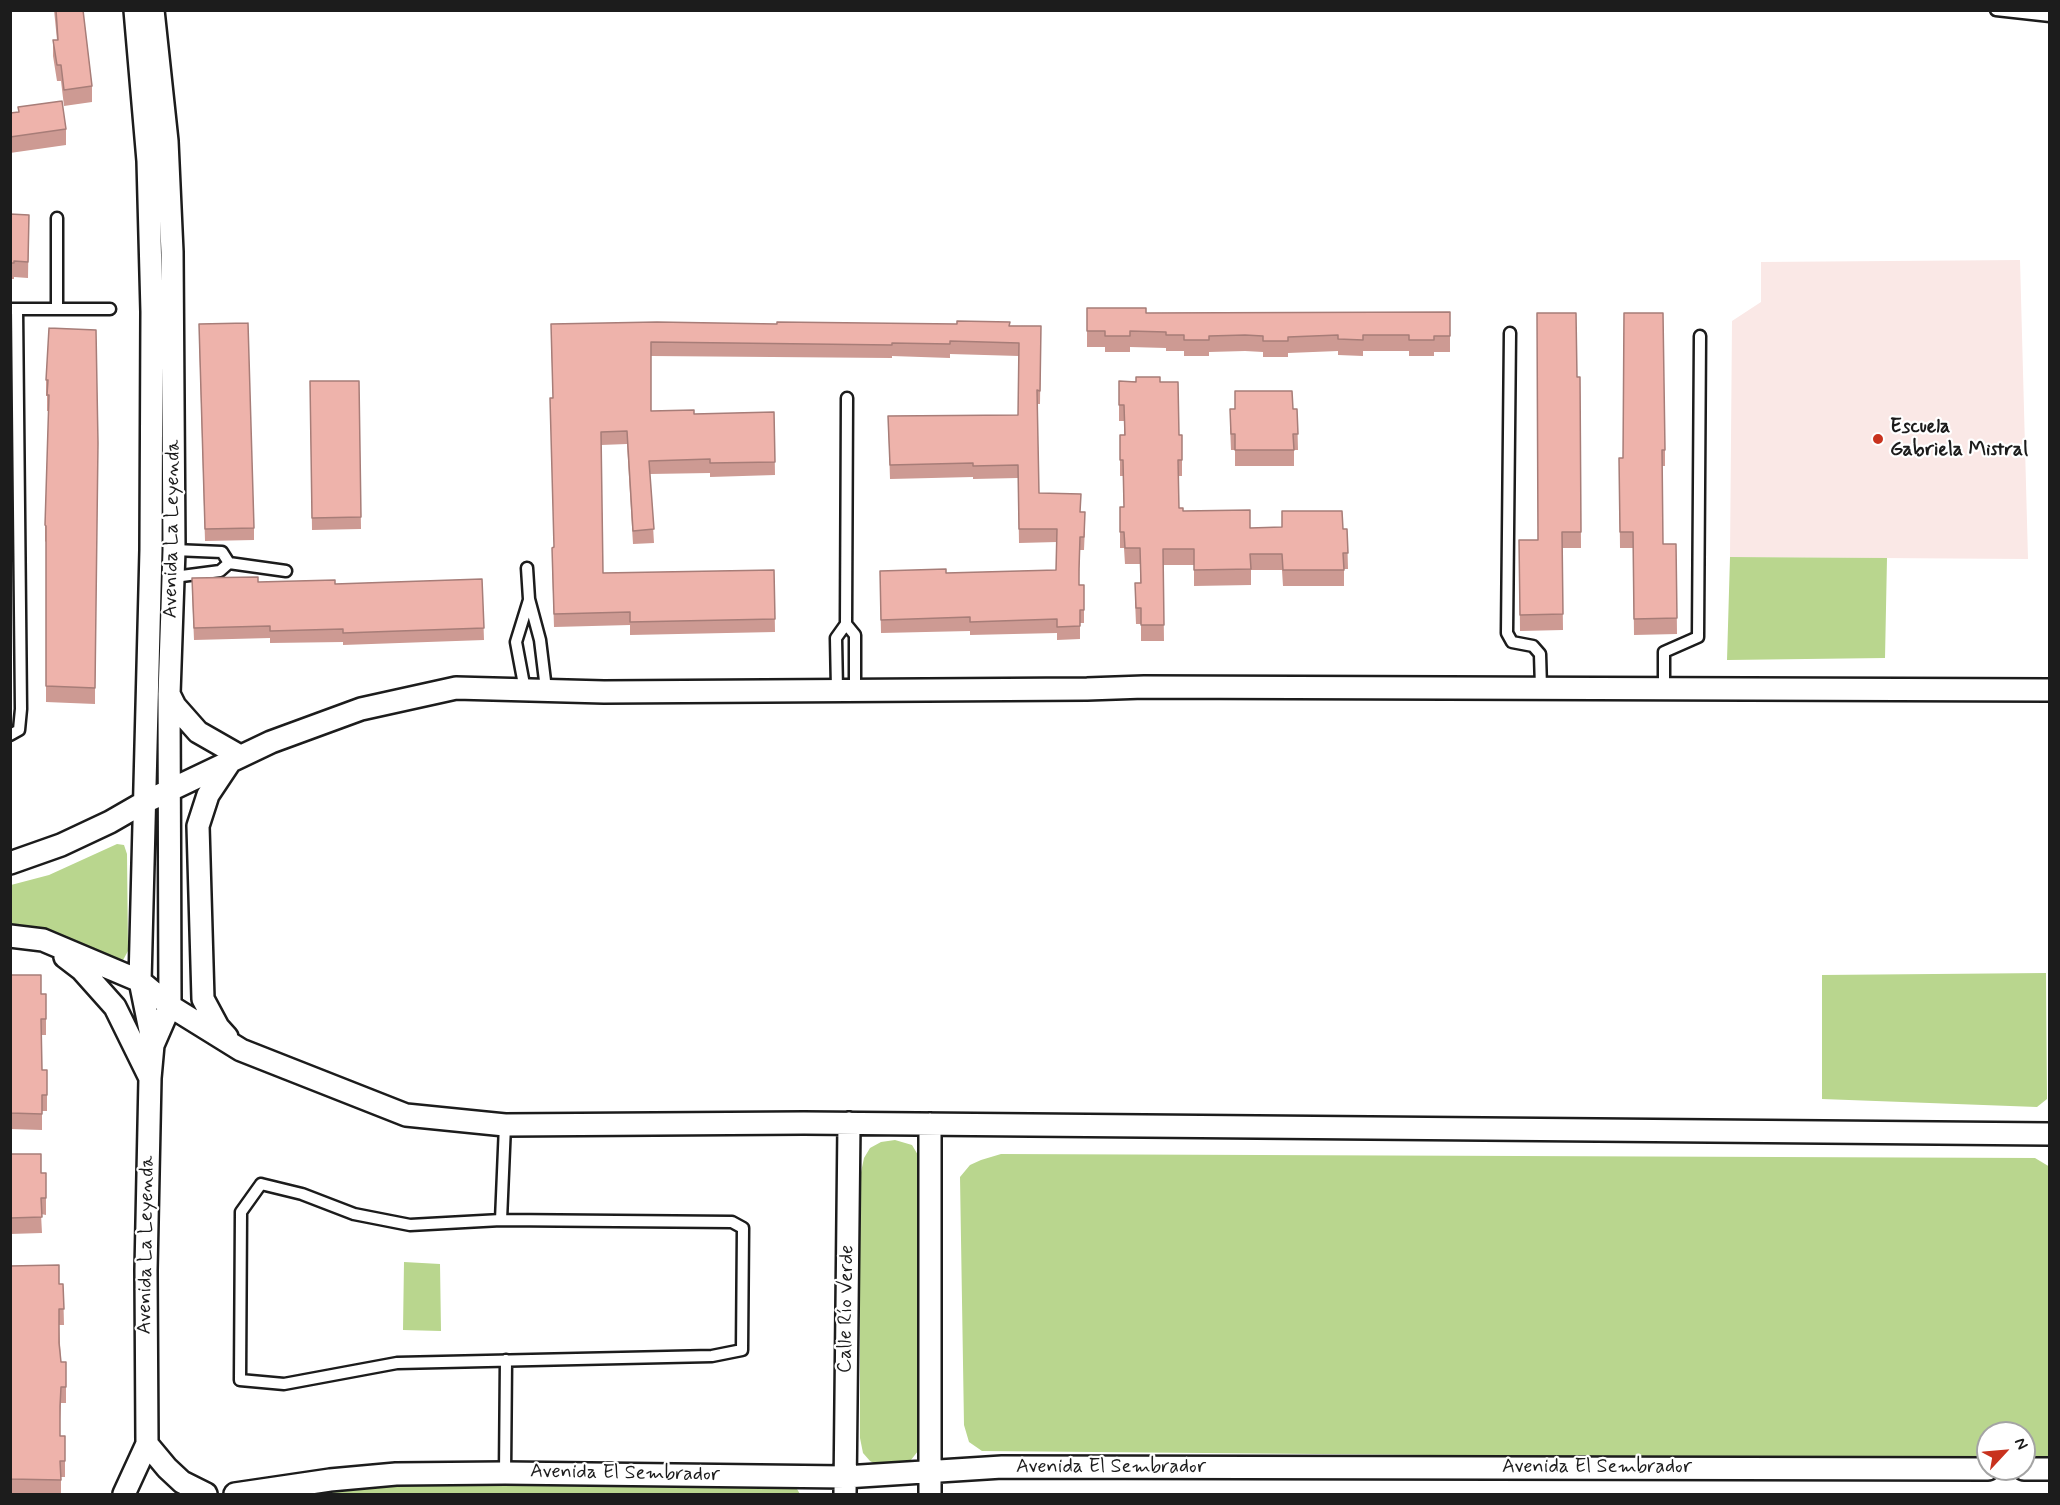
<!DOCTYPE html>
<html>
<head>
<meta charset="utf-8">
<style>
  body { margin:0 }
  #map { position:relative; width:2060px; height:1505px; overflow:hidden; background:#fff; font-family:Mynerve,sans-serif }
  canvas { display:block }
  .frame { position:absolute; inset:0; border:12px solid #1c1c1c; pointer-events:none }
  .north { position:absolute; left:1976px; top:1421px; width:60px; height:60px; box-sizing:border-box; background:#fff; border:2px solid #a4a4a4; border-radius:50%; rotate:64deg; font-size:16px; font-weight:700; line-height:24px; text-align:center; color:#1c1c1c }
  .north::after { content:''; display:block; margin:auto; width:21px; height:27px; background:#c8321e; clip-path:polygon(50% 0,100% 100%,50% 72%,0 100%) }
</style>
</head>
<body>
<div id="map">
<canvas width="2060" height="1505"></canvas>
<div class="frame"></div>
<div class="north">N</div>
</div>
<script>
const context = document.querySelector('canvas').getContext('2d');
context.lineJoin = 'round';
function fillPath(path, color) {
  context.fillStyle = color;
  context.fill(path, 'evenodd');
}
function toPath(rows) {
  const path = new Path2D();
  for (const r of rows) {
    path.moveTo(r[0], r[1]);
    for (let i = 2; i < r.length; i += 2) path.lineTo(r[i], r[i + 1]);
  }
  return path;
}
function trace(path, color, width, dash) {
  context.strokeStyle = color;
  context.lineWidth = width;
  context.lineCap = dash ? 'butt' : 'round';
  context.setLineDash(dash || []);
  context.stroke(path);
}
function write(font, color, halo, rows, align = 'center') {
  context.font = font + ' Mynerve,sans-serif';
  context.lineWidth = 4.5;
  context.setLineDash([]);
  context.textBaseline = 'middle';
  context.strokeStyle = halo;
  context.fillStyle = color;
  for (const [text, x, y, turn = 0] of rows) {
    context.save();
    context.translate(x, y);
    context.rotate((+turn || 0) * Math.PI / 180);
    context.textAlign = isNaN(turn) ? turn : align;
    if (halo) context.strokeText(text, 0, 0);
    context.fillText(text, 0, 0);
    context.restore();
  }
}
fillPath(toPath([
  [2020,260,2028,559,1730,557,1732,321,1761,302,1761,262]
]), '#fae8e6');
fillPath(toPath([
  [1730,557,1887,558,1885,658,1727,660],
  [117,844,124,845,127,854,128,951,122,962,58,938,11,925,11,885,49,875],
  [2046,973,2047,1099,2037,1107,1822,1099,1822,975],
  [895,1140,912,1145,921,1160,920,1433,918,1451,911,1460,901,1466,880,1466,870,1461,863,1453,860,1438,860,1177,864,1158,870,1148,881,1142],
  [1001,1154,2035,1158,2050,1167,2049,1460,2024,1460,2024,1433,1988,1433,1988,1460,982,1451,969,1442,964,1425,960,1177,970,1165,981,1160],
  [404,1262,440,1264,441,1331,403,1330],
  [392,1483,786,1487,797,1489,800,1494,295,1494]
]), '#b9d68e');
const service = toPath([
  [1996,10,2050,16],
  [57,308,57,218],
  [11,309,110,309],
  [1510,333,1507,633,1512,642,1533,646,1540,654,1541,688],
  [229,563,286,571],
  [527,568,529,599,540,640,546,689],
  [174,577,220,571,229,563,222,552,174,550],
  [846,624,847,398],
  [1664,688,1664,652,1698,637,1700,336],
  [525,690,516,642,529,600],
  [837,690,836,638,846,624,855,635,855,690],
  [10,735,19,730,21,709,17,309],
  [261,1184,302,1194,354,1214,410,1225,501,1220,732,1222,743,1228,742,1350,712,1356,397,1363,284,1384,240,1380,241,1212,261,1184],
  [501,1220,505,1125],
  [505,1473,506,1360]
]);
const minor = toPath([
  [169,694,175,706,198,732,240,756],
  [10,863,61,845,110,822,143,803,271,742,361,709,456,688,604,692,1087,689,1144,687,2050,690],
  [10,936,43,940,140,981,170,1006,241,1050,406,1115,505,1125,804,1123,2050,1134],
  [65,957,82,970,115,1007,149,1076],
  [227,1037,218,1027,203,999,198,826,208,795,230,762],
  [153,1045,170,1006,169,694,174,550,172,252,167,141,153,10],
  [930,1124,930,1494],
  [147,1444,167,1468,182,1482,206,1494],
  [2024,1469,2050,1469],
  [124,1494,147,1444,146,1270,150,1078,153,1045,140,981,151,550,152,312,148,161,135,10],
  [235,1494,330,1480,396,1474,505,1473,845,1477,1002,1467,1988,1469],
  [845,1494,849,1123]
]);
trace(service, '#1c1c1c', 15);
trace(minor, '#1c1c1c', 26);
trace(service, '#fff', 10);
trace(minor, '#fff', 21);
fillPath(toPath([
  [54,10,83,10,92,86,92,102,64,106,61,81,57,81,53,56,53,40,57,40],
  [18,107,66,129,66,145,10,153,10,113,18,112],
  [10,214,29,215,28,278,14,277,14,279,10,279],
  [1087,308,1146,313,1450,312,1450,352,1434,352,1434,356,1409,356,1409,351,1363,351,1363,356,1338,355,1338,351,1288,353,1288,357,1263,357,1263,352,1245,351,1209,352,1209,356,1184,356,1184,351,1166,351,1166,348,1130,347,1130,352,1105,352,1105,347,1087,347],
  [1624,313,1665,450,1665,466,1662,466,1663,544,1676,544,1677,634,1634,635,1633,548,1620,548,1619,458,1623,458],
  [777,324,1041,326,1040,404,1037,404,1039,493,1081,512,1085,526,1084,550,1080,550,1079,578,1079,585,1084,585,1084,623,1080,623,1080,639,1057,640,1057,633,970,635,970,631,881,633,880,584,946,573,1056,570,1057,542,1019,543,1018,478,973,479,973,477,890,479,888,416,1018,415,1019,356,950,354,950,358,892,356,892,358,651,356,651,411,694,414,774,412,775,475,710,477,710,473,650,474,654,543,633,544,627,444,601,445,603,573,774,570,775,632,630,635,630,625,554,627,552,561,554,548,553,398,551,337],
  [96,330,95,704,46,702,46,542,45,541,45,525,49,411,47,411,47,396,46,396,46,380],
  [199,336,254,528,254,540,205,541],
  [1577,377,1580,377,1581,548,1562,548,1563,630,1520,631,1519,540,1538,540],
  [310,381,359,381,361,529,312,530],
  [1119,381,1160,382,1179,435,1182,460,1182,476,1178,476,1179,508,1183,511,1250,528,1347,529,1348,569,1344,569,1344,586,1283,586,1282,570,1251,570,1251,585,1194,586,1194,565,1163,565,1164,641,1141,641,1141,624,1136,624,1135,600,1140,583,1140,564,1125,564,1124,548,1120,548,1120,507,1124,507,1123,476,1120,476,1120,435,1124,435,1124,421,1119,421],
  [1293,409,1297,409,1298,450,1294,450,1294,466,1235,466,1235,450,1231,450,1230,425],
  [482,579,484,640,343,645,343,642,270,643,270,638,194,640,192,590,258,582,335,584],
  [10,975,41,994,46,994,46,1035,41,1035,42,1070,47,1070,47,1111,42,1111,42,1130,10,1129],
  [10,1154,41,1173,46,1173,46,1215,41,1214,42,1233,10,1234],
  [10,1266,59,1284,63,1284,64,1325,59,1325,61,1362,66,1362,66,1403,61,1403,60,1419,60,1436,65,1436,65,1477,61,1477,61,1494,10,1494]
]), '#cd9a93');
const building = toPath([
  [56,10,83,10,92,86,64,90,61,65,57,65,53,40,58,40,56,10],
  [62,101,66,129,10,137,10,113,19,112,18,107,62,101],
  [10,214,29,215,28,262,14,261,14,263,10,263,10,214],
  [1087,308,1146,308,1146,313,1450,312,1450,336,1434,336,1434,340,1409,340,1409,335,1363,335,1363,340,1338,339,1338,335,1288,337,1288,341,1263,341,1263,336,1245,335,1209,336,1209,340,1184,340,1184,335,1166,335,1166,332,1130,331,1130,336,1105,336,1105,331,1087,331,1087,308],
  [1537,313,1576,313,1577,377,1580,377,1581,532,1562,532,1563,614,1520,615,1519,540,1538,540,1537,313],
  [1624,313,1663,313,1665,450,1662,450,1663,544,1676,544,1677,618,1634,619,1633,532,1620,532,1619,458,1623,458,1624,313],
  [957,321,1010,322,1009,326,1041,326,1040,391,1037,390,1039,493,1081,494,1080,512,1085,512,1084,537,1080,537,1079,569,1079,585,1084,585,1084,610,1080,610,1080,626,1057,627,1057,619,970,622,970,617,881,620,880,571,946,569,946,573,1056,570,1057,529,1019,529,1018,465,973,466,973,463,890,465,888,416,1018,415,1019,343,950,341,950,344,892,343,892,345,651,342,651,411,694,410,694,414,774,412,775,462,710,463,710,459,649,461,654,529,633,531,627,431,601,432,603,573,774,570,775,619,630,622,630,612,554,614,552,548,554,547,550,398,553,398,551,324,657,322,777,324,777,322,957,324,957,321],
  [248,323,254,528,205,529,199,324,248,323],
  [49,328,96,330,98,443,95,688,46,686,46,526,45,525,49,395,47,395,48,380,46,380,49,328],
  [1136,377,1160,377,1160,382,1178,382,1179,435,1182,435,1182,460,1178,460,1179,508,1183,508,1183,511,1250,510,1250,528,1282,527,1282,511,1342,511,1343,529,1347,529,1348,553,1343,553,1344,570,1283,570,1282,554,1250,554,1251,569,1194,570,1194,549,1163,549,1164,625,1141,625,1141,608,1136,608,1135,583,1141,583,1140,548,1125,548,1124,532,1120,532,1120,507,1124,507,1123,460,1120,460,1120,435,1125,435,1124,405,1119,405,1119,381,1136,382,1136,377],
  [310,381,359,381,361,517,312,518,310,381],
  [1235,391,1292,391,1293,409,1297,409,1298,434,1293,434,1294,450,1235,450,1235,434,1231,434,1230,409,1235,409,1235,391],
  [258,577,258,582,335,580,335,584,482,579,484,628,343,633,343,629,270,631,270,626,194,628,192,578,258,577],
  [10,975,41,975,41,994,46,994,46,1019,41,1019,42,1070,47,1070,47,1095,42,1095,42,1114,10,1113,10,975],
  [10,1154,41,1154,41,1173,46,1173,46,1198,41,1198,42,1217,10,1218,10,1154],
  [59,1265,59,1284,63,1284,64,1309,59,1309,59,1343,61,1362,66,1362,66,1387,61,1387,60,1406,60,1436,65,1436,65,1461,60,1461,61,1480,10,1479,10,1266,59,1265]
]);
fillPath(building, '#eeb3ab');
trace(building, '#a77d78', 1.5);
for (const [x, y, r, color] of [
  [1878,439,6,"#c8321e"]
]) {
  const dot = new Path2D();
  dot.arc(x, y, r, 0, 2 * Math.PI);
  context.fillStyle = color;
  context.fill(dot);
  trace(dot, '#fff', 2);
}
write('bold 20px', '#1c1c1c', '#fff', [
  ["Escuela",1890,428],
  ["Gabriela Mistral",1890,451]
], 'left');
write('20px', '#1c1c1c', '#fff', [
  ["Avenida La Leyenda",173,529,-89],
  ["Avenida La Leyenda",147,1245,-89],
  ["Calle Río Verde",847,1309,-89],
  ["Avenida El Sembrador",1111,1468],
  ["Avenida El Sembrador",1597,1468],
  ["Avenida El Sembrador",625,1474,1]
]);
</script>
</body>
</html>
